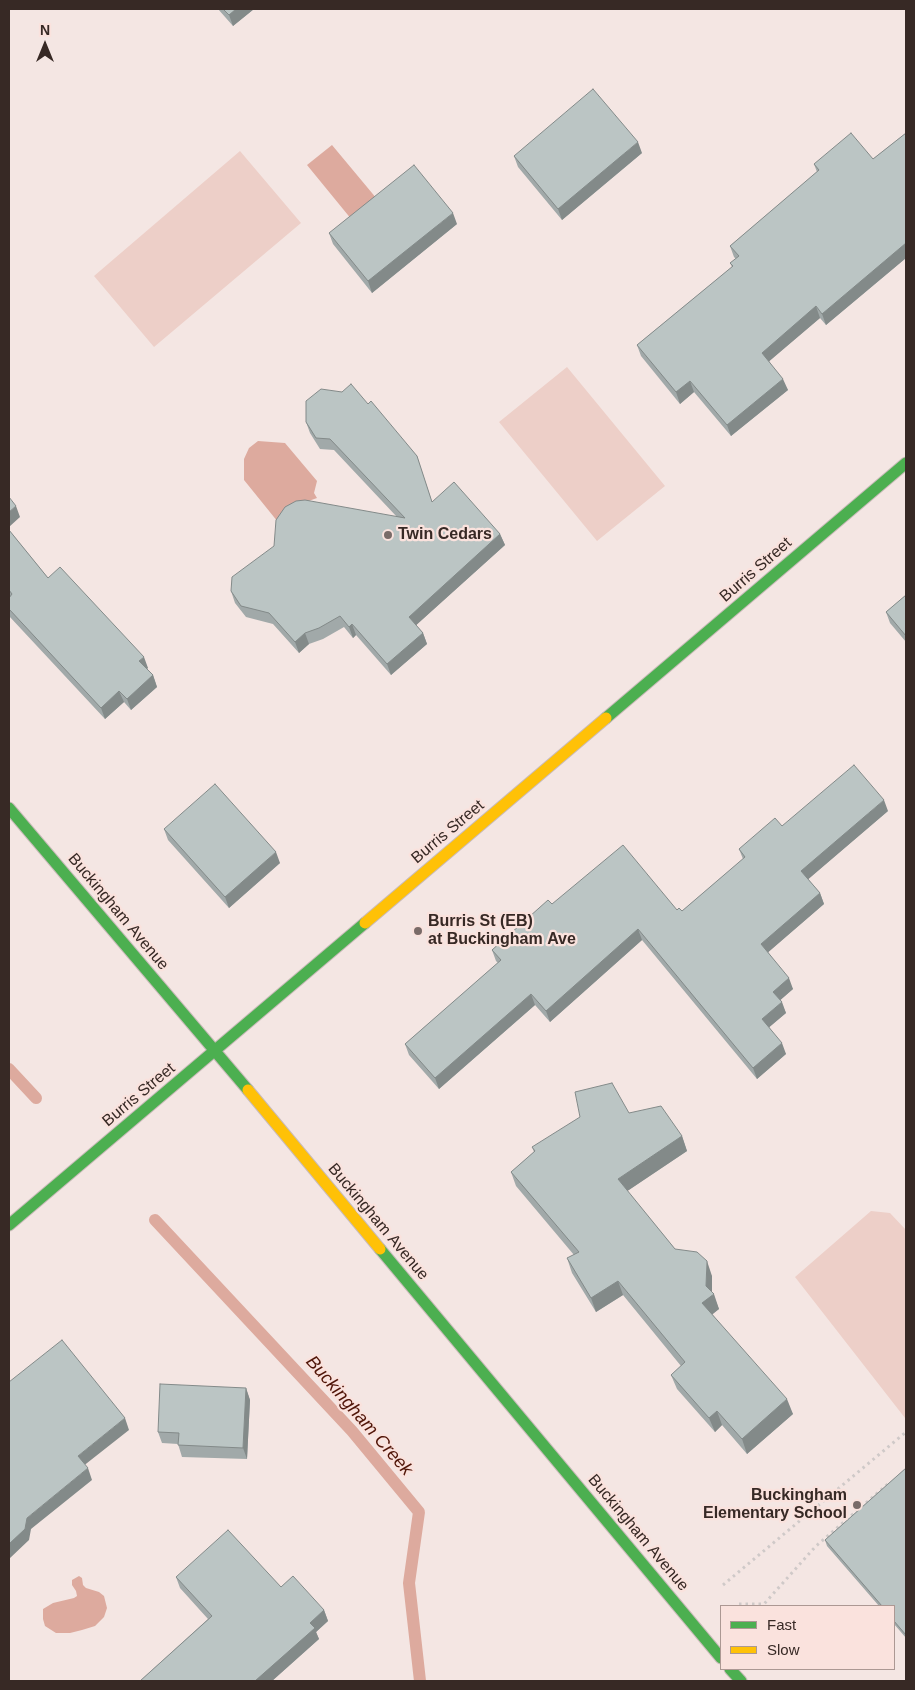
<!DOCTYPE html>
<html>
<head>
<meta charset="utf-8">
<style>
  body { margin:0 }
  #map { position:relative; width:915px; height:1690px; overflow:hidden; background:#f4e6e3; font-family:Arial,sans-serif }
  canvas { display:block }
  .frame { position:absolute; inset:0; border:10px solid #372925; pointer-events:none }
  .legend { position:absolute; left:720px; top:1605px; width:175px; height:65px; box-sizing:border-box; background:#fae2dd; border:1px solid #ac9893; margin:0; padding:6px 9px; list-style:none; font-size:15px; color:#372925 }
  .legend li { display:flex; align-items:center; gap:10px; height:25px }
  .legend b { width:25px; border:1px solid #ac9893 }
  .north { position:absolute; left:20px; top:20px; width:50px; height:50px; -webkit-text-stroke:4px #fae2dd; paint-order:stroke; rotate:0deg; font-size:14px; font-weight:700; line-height:20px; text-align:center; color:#372925 }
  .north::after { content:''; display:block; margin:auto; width:18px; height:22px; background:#372925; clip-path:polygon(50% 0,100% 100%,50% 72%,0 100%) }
</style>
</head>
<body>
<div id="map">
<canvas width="915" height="1690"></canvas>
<div class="frame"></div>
<ul class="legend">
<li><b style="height:6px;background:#4caf50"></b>Fast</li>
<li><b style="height:6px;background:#ffc107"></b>Slow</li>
</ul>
<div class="north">N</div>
</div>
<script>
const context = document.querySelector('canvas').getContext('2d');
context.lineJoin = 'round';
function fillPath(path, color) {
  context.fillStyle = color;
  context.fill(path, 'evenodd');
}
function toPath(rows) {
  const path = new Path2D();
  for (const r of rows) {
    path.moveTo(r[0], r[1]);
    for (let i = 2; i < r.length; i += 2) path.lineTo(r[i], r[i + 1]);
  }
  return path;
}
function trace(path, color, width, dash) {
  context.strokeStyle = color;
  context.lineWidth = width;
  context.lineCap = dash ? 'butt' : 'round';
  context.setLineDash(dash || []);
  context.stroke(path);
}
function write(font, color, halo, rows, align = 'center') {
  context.font = font + ' Arial,sans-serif';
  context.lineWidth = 4.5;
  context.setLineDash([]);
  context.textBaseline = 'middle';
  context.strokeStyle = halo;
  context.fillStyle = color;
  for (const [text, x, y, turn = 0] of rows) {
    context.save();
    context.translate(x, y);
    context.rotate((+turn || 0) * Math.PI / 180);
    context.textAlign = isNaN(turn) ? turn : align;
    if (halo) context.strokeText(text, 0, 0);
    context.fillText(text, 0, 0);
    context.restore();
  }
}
fillPath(toPath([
  [240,151,301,223,154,347,94,276],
  [567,367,665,486,597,541,499,422],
  [871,1211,890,1213,906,1230,906,1416,905,1418,795,1277]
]), '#edcfc8');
fillPath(toPath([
  [332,145,377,199,352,220,307,165],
  [258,441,285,443,317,481,314,493,317,498,303,503,282,527,244,480,244,459,249,448],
  [79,1576,82,1578,83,1585,86,1588,99,1592,104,1596,107,1608,104,1617,95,1626,82,1630,70,1633,56,1633,45,1626,43,1619,43,1609,53,1603,74,1598,77,1596,76,1591,72,1585,72,1580]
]), '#ddaa9e');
trace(toPath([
  [9,1069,36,1098],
  [155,1220,352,1431,419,1512,409,1583,420,1681]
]), '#ddaa9e', 12);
const fast = toPath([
  [606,718,906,463],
  [9,808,248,1090],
  [9,1225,365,923],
  [380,1249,721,1658],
  [730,1669,741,1681]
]);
const slow = toPath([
  [365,923,606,718],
  [248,1090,380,1249]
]);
trace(fast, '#c9bbb9', 13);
trace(slow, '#c9bbb9', 13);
trace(toPath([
  [723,1585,906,1432],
  [739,1604,764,1604,816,1546,889,1483]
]), '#cfc9c8', 3, [2.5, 4]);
trace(fast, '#4caf50', 11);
trace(slow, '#ffc107', 11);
fillPath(toPath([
  [218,9,254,9,233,26],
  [906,133,906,258,826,325,820,318,769,361,788,390,731,436,694,392,680,404,641,356,637,345,732,267,730,263,736,259,734,257,730,246,817,172,814,164,873,159],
  [642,153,562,220,518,167,514,156],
  [457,224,372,293,333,244,329,233],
  [368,404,417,456,432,502,500,534,505,545,416,625,423,633,427,644,391,675,356,635,353,638,344,627,323,639,309,644,299,653,273,624,246,617,235,603,231,591,397,517,334,450,320,449,310,433,306,422],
  [9,530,48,578,148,668,147,669,153,675,157,687,131,710,124,702,105,719,9,616],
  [906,595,906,642,890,623,886,612],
  [888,811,808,879,820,893,824,904,768,952,793,989,780,1000,786,1013,769,1027,786,1054,757,1079,642,940,550,1022,535,1005,439,1089,409,1055,405,1044,498,963,496,961,492,950,552,904,677,910,682,911,743,859,739,849,782,826],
  [164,829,280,863,229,908,168,840],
  [629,1113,682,1136,687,1151,627,1191,675,1249,712,1276,712,1292,719,1309,712,1314,793,1414,747,1454,722,1425,715,1432,677,1389,671,1375,681,1366,623,1295,596,1312,572,1273,567,1258,574,1255,516,1186,511,1172,534,1152,532,1147],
  [246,1388,250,1400,247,1459,182,1457,178,1444,162,1443,158,1432],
  [906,1468,906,1638,894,1624,894,1606,879,1606,827,1546,825,1540],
  [176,1577,281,1587,324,1610,328,1621,316,1632,319,1639,272,1681,140,1681,208,1619,180,1588]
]), '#a1a9a9');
fillPath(toPath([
  [236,9,254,9,233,26,229,15],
  [638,142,642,153,562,220,558,209],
  [453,213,457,224,372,293,368,281],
  [906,243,906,258,826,325,822,314],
  [816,306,820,318,766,364,762,353],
  [783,379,788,390,731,436,727,425],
  [690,381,694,392,680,404,676,392],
  [16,506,20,517,9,527,9,512],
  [500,534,505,545,413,628,409,617],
  [352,624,356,635,353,638,349,627],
  [305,633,309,644,299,653,295,642],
  [423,633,427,644,391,675,387,664],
  [144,657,148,668,143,672,139,661],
  [153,675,157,687,131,710,127,699],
  [119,691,124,702,105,719,101,708],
  [884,800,888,811,805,882,801,871],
  [276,852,280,863,229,908,225,897],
  [820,893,824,904,765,955,761,944],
  [638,929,642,940,550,1022,546,1011],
  [789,978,793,989,777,1003,773,992],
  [531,994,535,1005,439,1089,435,1078],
  [782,1002,786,1013,766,1030,762,1019],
  [782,1043,786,1054,757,1079,753,1068],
  [682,1136,687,1151,623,1194,618,1179],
  [707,1261,712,1276,712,1296,714,1294,719,1309,708,1318,702,1303,706,1286],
  [618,1281,623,1295,596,1312,591,1298],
  [246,1388,250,1400,247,1459,243,1448],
  [787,1399,793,1414,747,1454,742,1439],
  [717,1411,722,1425,715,1432,709,1418],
  [125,1418,129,1430,82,1467,78,1456],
  [88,1468,92,1480,31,1529,29,1540,9,1559,9,1544,27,1518],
  [324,1610,328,1621,316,1632,319,1639,272,1681,255,1681,310,1623]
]), '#838a89');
const building = toPath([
  [223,9,236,9,229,15,223,9],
  [593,89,638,142,558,209,514,156,593,89],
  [851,133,873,159,906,133,906,243,822,314,816,306,762,353,783,379,727,425,690,381,676,392,637,345,733,266,730,263,739,256,730,246,819,170,814,164,851,133],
  [414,165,453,213,368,281,329,233,414,165],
  [351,384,368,404,371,401,417,456,432,502,454,482,500,534,409,617,423,633,387,664,352,624,349,627,340,616,319,628,305,633,295,642,269,613,241,606,231,591,232,577,274,546,276,520,285,507,296,501,305,500,405,518,330,439,316,438,306,422,306,401,321,389,342,392,351,384],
  [9,497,16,506,9,512,9,497],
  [9,530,48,578,60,567,144,657,139,661,153,675,127,699,119,691,101,708,9,609,9,598,12,594,9,590,9,530],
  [906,595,906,636,886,612,906,595],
  [854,765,884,800,801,871,820,893,761,944,789,978,773,992,782,1002,762,1019,782,1043,753,1068,638,929,546,1011,531,994,435,1078,405,1044,501,960,492,950,548,900,552,904,623,845,677,910,679,908,682,911,745,857,739,849,775,818,782,826,854,765],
  [215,784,276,852,225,897,164,829,215,784],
  [612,1083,629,1113,661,1106,682,1136,618,1179,675,1249,697,1252,707,1261,706,1286,714,1294,702,1303,787,1399,742,1439,717,1411,709,1418,671,1375,685,1362,618,1281,591,1298,567,1258,579,1252,511,1172,535,1151,532,1147,580,1117,575,1092,612,1083],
  [62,1340,125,1418,78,1456,88,1468,27,1518,25,1529,9,1544,9,1382,62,1340],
  [160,1384,246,1388,243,1448,178,1445,179,1433,158,1432,160,1384],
  [906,1468,906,1635,894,1621,894,1606,882,1606,825,1540,906,1468],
  [228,1530,281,1587,293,1576,324,1610,310,1623,315,1628,255,1681,140,1681,212,1616,176,1577,228,1530]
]);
fillPath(building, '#bbc5c4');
trace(building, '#838a89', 1);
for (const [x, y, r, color] of [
  [388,535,5,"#796b68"],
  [418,931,5,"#796b68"],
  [857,1505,5,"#796b68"]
]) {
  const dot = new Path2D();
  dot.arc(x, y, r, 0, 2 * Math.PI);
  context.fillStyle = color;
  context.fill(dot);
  trace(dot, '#fae2dd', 2);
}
write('bold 16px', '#372925', '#fae2dd', [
  ["Twin Cedars",398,535],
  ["Burris St (EB)",428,922],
  ["at Buckingham Ave",428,940],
  ["Buckingham",847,1496,"right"],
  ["Elementary School",847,1514,"right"]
], 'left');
write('16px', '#372925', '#fae2dd', [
  ["Burris Street",756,570,-41],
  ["Burris Street",448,832,-40],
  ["Buckingham Avenue",118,912,50],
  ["Burris Street",139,1095,-40],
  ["Buckingham Avenue",378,1222,50],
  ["Buckingham Avenue",638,1533,50]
]);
write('italic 18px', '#501508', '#fae2dd', [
  ["Buckingham Creek",359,1416,49]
]);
</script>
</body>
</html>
